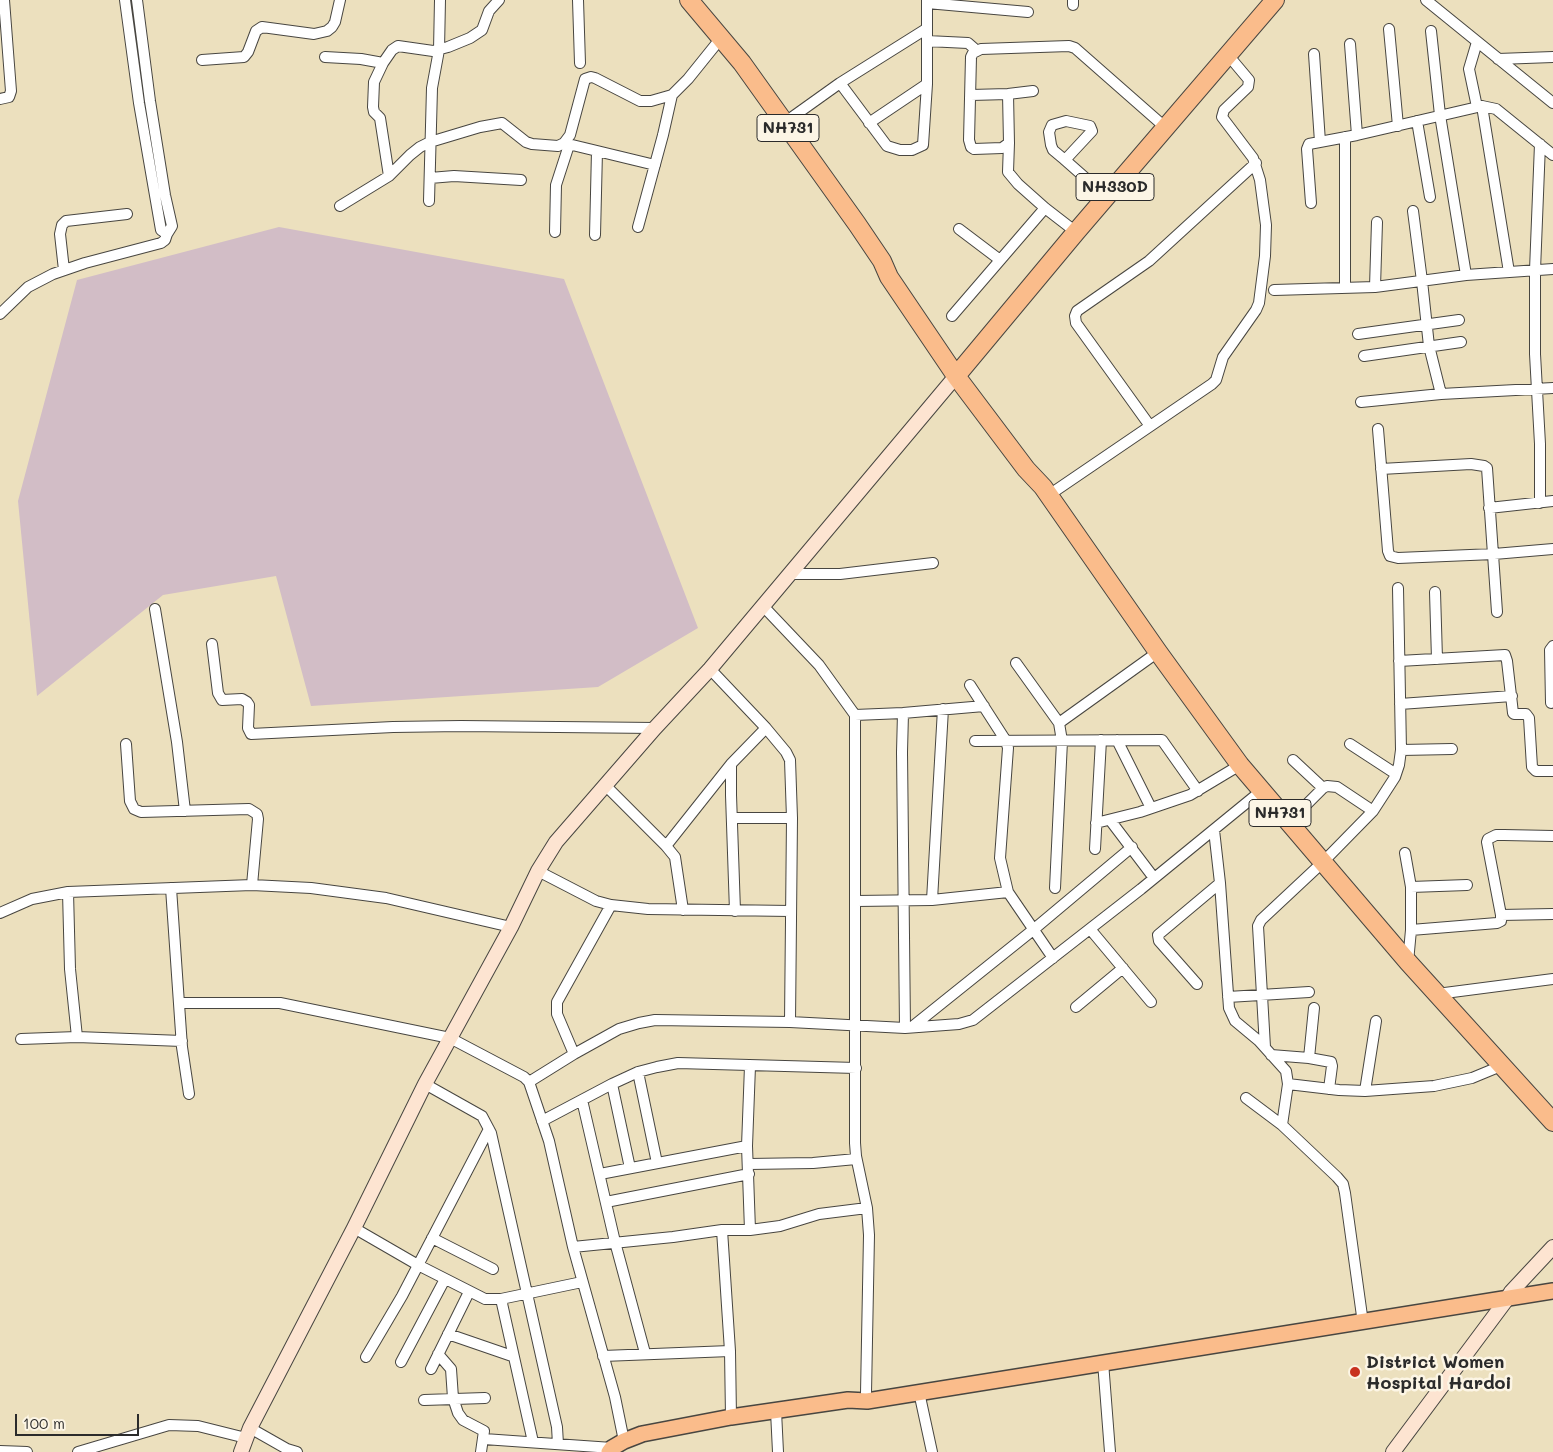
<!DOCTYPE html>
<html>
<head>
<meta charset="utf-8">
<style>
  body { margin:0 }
  #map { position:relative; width:1553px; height:1452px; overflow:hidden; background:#ece0be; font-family:Mali,sans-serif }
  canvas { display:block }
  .scale { position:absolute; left:15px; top:1414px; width:124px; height:22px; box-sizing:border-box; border:2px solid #2b2b2b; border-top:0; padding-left:6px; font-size:15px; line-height:18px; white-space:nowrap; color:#2b2b2b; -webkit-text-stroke:4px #fcf5e5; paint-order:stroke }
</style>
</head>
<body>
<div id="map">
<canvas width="1553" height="1452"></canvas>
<div class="scale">100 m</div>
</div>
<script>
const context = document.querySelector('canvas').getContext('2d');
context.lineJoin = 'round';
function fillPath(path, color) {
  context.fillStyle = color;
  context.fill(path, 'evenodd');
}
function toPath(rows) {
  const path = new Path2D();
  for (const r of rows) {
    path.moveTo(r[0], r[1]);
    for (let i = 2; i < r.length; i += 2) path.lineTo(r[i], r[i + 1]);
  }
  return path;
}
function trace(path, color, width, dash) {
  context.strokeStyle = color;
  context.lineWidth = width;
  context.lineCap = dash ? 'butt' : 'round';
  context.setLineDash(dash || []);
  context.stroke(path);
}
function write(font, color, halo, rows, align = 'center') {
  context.font = font + ' Mali,sans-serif';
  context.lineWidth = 5;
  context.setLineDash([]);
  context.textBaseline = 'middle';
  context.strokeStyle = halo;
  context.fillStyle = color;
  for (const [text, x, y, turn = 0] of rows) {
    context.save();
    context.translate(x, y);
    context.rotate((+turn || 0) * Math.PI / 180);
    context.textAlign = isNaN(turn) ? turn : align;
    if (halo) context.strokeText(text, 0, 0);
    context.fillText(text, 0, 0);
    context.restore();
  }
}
fillPath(toPath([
  [279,227,564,279,698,628,598,687,311,706,276,576,163,595,37,696,18,501,77,280]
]), '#d2bdc6');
const street = toPath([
  [125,0,139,103,161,230,167,234],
  [578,0,580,63],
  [1426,0,1553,103],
  [927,3,1028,12],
  [1073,5,1073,0],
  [1389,29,1398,126],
  [1431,31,1440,115,1466,275],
  [927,41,968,43,976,50],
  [1477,42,1469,69,1477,107],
  [1350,44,1357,135],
  [1314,54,1320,142],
  [325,57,361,59,383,63],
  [1498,59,1553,57],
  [202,60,244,57,248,52,256,31,262,27,314,34,327,31,332,27,335,22,340,0],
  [840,83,887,146,900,150,912,150,923,145,927,84,927,0],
  [1008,94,1009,143,1002,148,974,149,971,147,969,140,971,57,973,53,981,49,1069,46,1075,48,1166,128],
  [971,95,1008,94,1033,91],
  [0,99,9,97,11,91,4,0],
  [1482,106,1509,272],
  [1417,121,1430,197],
  [784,123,840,83,926,29],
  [869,123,927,84],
  [564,143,655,165],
  [1009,143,1008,172,1018,184,1045,208,1076,232],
  [1065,160,1092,131,1090,126,1066,121,1052,125,1049,132,1051,145,1053,150,1065,160,1107,197],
  [389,176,380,118,374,112,373,107,374,82,383,63,392,50,398,46,433,51,448,47,470,38,482,30,489,11,499,0],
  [430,178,454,176,521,180],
  [429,201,432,88,439,50,440,0],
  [1311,203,1307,149,1309,144,1357,135,1482,106,1496,109,1553,155],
  [340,206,389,176,410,155,420,147,430,142,480,127,502,123,526,142,532,144,558,146,564,143,570,135,585,79,591,77,595,78,640,101,651,101,672,95,688,79,721,38],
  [1413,211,1422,281,1429,346,1441,394],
  [638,227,663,135,672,95],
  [959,229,1000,260],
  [555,232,556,185,569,145],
  [595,235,597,151],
  [64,270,60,234,62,225,66,221,127,214],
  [1375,287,1377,222],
  [1345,288,1345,137],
  [1274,290,1375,287,1466,275,1553,269],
  [0,314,28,287,53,274,85,263,161,243,165,240,167,234,172,226,165,195,150,101,137,0],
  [952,316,1045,208],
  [1358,334,1459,320],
  [1364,356,1461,342],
  [1361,402,1441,394,1553,388],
  [1150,426,1076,323,1075,316,1077,311,1149,261,1256,163],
  [1378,429,1388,551,1390,556,1398,558,1494,554,1553,549],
  [1381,469,1471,464,1484,466,1487,468,1497,612],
  [1049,495,1212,384,1216,380,1223,357,1256,310,1259,303,1265,256,1266,225,1260,180,1253,158,1222,117,1224,110,1248,87,1249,80,1228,55],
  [1540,503,1540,444,1535,354,1535,270,1540,144],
  [1489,508,1553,501],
  [790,574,840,574,933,563],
  [1435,592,1437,659],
  [763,606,819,665,855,715,855,1143,856,1156,867,1208,869,1235,866,1393,867,1401],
  [155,609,177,742,185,811],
  [212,644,218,693,222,700,242,699,247,702,249,705,248,728,251,734,393,727,461,726,655,728],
  [1399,661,1505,655,1507,661,1513,713,1514,714,1526,714,1529,718,1532,767,1536,771,1553,771],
  [1016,663,1059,723,1062,741,1055,888],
  [710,669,766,728,786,752,790,760,792,818,790,1022],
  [970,685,1006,741,1008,748,1000,858,1008,892,1053,958],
  [1551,703,1550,650,1553,646],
  [1400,704,1512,696],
  [903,713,902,752,905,1028],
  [855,715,903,713,984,706],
  [1059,723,1158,652],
  [1117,740,1151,808],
  [975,741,1162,740,1198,791],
  [126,744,130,801,134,809,141,812,249,809,257,814,258,819,252,885],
  [1350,744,1396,774],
  [1401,750,1452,749],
  [1293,760,1323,788],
  [731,764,731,795,735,911],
  [605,785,666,846,675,857,683,910],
  [732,818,792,818],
  [1110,820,1154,878],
  [1096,823,1140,812,1190,795,1240,765],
  [1288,823,1323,788,1327,786,1337,787,1373,811],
  [1214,830,1220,883,1229,1008,1235,1021,1259,1041,1286,1071,1288,1084,1282,1125],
  [666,846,731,764,766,728],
  [1095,849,1101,740],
  [1405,853,1411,887,1411,930,1408,962],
  [538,871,596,901,611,905,648,909,791,911],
  [1411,887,1467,885],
  [171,888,182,1047,189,1094],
  [68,892,70,969,77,1037],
  [932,900,943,709],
  [856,901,932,900,1008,892],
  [0,913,32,899,68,892,252,885,311,888,386,898,511,927],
  [1501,915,1553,914],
  [1090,929,1151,1002],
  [1411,930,1497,923,1501,921,1501,915,1487,842,1488,839,1496,835,1504,835,1553,836],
  [1197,984,1159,941,1158,935,1220,883],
  [1437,994,1553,979],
  [1228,997,1309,992],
  [180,1003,280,1003,450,1038,524,1077,529,1082,549,1141,573,1247,615,1397,624,1441],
  [1076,1007,1123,968],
  [912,1027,1033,930,1132,847],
  [21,1039,77,1037,182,1041],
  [1265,1047,1258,926,1261,920,1323,862,1373,811,1395,777,1399,765,1401,750,1398,588],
  [574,1054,557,1014,557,1002,611,905],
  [1271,1055,1309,1058,1331,1062,1332,1066,1329,1089],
  [1309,1058,1314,1008],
  [638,1072,657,1163],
  [529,1082,574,1054,619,1029,639,1023,655,1020,790,1022,905,1028,959,1024,973,1020,1141,889,1261,791],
  [425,1084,482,1116,491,1133,557,1427,558,1444],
  [612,1084,630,1168],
  [1288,1084,1339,1090,1365,1091,1434,1086,1472,1078,1501,1066],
  [1365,1091,1376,1021],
  [1246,1098,1282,1125,1337,1177,1343,1184,1345,1193,1362,1316],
  [582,1100,615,1242,645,1353],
  [542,1121,612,1084,638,1072,657,1067,678,1063,856,1068],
  [749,1164,813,1163,856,1159],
  [600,1174,747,1146],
  [606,1202,749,1174],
  [354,1228,418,1265,485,1299,501,1299,582,1282],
  [722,1230,730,1351,731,1417],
  [750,1230,747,1146,750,1066],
  [432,1238,493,1269],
  [573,1247,673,1237,722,1230,750,1230,780,1226,819,1214,867,1208],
  [501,1299,533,1442],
  [448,1334,512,1356],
  [438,1354,451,1369,453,1398,458,1413,463,1420,484,1431,481,1452],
  [603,1356,730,1351],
  [366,1357,402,1296,489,1129],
  [401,1362,445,1279],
  [1103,1362,1110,1452],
  [431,1369,469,1292],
  [919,1392,932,1452],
  [424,1400,485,1398],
  [776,1411,778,1452],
  [250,1428,287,1449,297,1452],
  [484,1439,612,1448],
  [0,1451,27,1452],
  [78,1452,169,1425,198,1426,246,1438]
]);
const secondary = toPath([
  [241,1452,250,1428,354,1228,425,1084,511,927,538,871,556,842,655,728,710,669,956,376],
  [1393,1452,1507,1299,1511,1292,1553,1247]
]);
const primary = toPath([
  [609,1452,612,1448,624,1441,642,1434,731,1417,848,1400,867,1401,1553,1291]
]);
const highway = toPath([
  [689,0,742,63,857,224,882,261,889,277,956,376,1026,469,1043,487,1158,652,1240,765,1408,962,1553,1122],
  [956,376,1076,232,1275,0]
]);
trace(street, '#484641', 12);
trace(secondary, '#484641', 16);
trace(primary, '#484641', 18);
trace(highway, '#484641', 20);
trace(street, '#fff', 10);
trace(secondary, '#fde4d1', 14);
trace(primary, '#fabc8b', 15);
trace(highway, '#fabc8b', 18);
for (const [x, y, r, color] of [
  [1355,1372,6,"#c8321e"]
]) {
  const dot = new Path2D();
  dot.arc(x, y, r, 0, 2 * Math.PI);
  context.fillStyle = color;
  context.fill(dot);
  trace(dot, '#fcf5e5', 2);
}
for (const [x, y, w] of [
  [788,128,62],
  [1115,187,78],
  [1280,813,62]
]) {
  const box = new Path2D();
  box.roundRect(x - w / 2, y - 13.5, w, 27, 4);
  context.fillStyle = '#fcf5e5';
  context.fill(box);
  trace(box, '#2b2b2b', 1);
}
write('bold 16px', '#2b2b2b', null, [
  ["NH731",788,128],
  ["NH330D",1115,187],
  ["NH731",1280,813]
]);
write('bold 18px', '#2b2b2b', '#fcf5e5', [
  ["District Women",1366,1362],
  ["Hospital Hardoi",1366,1383]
], 'left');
</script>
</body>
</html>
